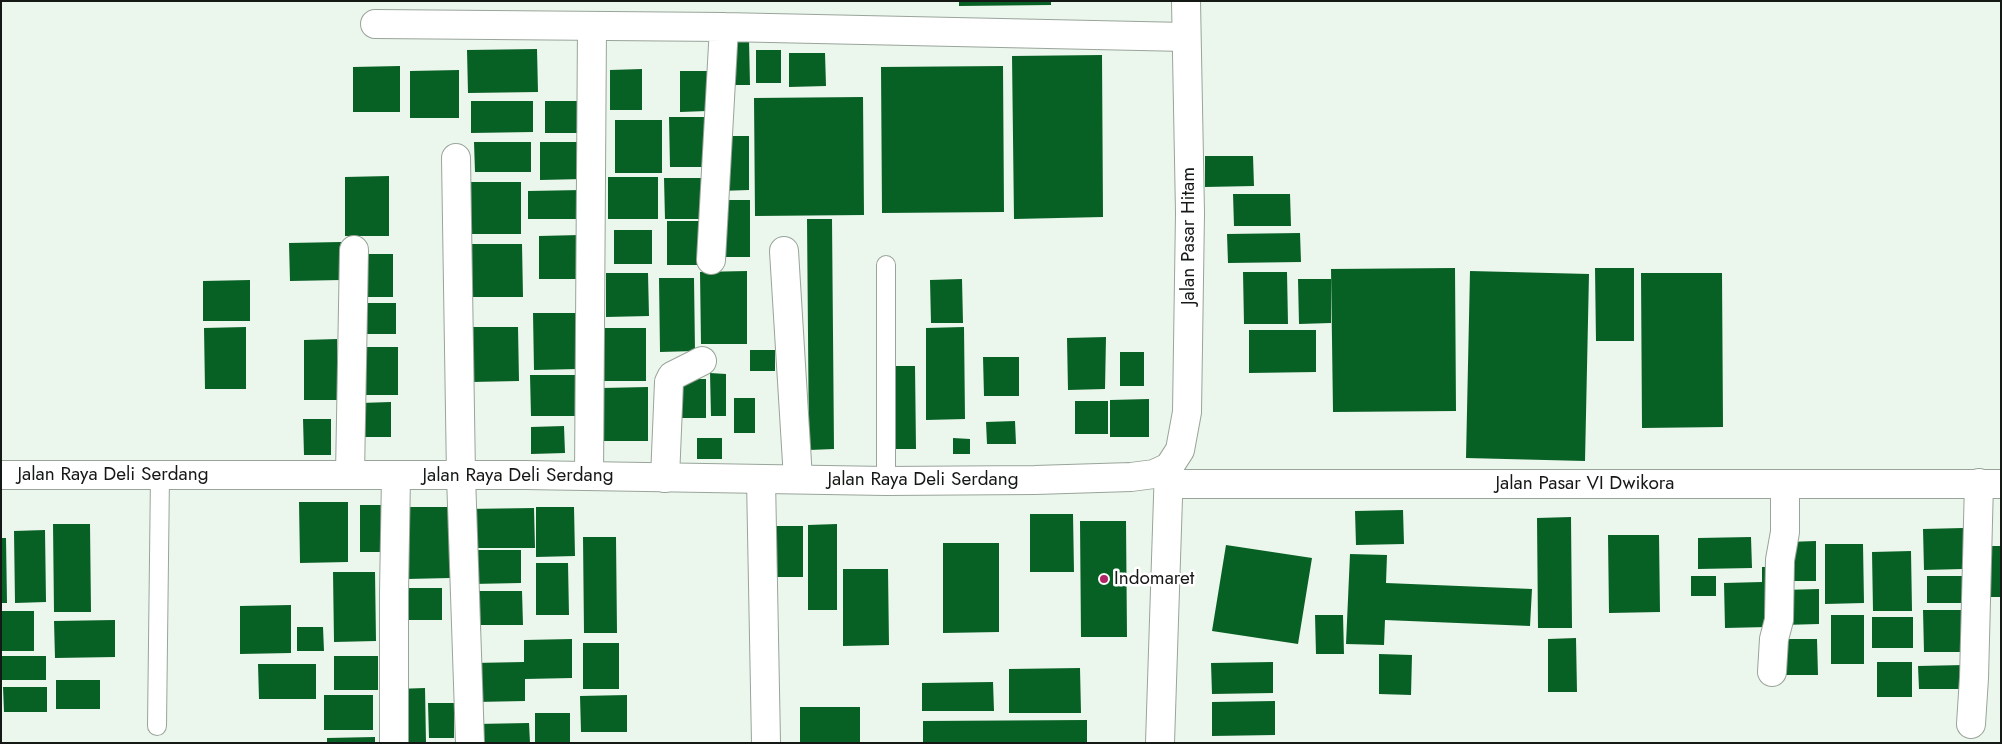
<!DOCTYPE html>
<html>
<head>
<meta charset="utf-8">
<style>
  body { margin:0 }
  #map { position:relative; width:2002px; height:744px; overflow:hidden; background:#ebf6ec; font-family:Jost,sans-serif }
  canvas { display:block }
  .frame { position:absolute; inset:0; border:2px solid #151915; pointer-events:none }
</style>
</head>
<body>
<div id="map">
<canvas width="2002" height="744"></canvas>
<div class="frame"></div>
</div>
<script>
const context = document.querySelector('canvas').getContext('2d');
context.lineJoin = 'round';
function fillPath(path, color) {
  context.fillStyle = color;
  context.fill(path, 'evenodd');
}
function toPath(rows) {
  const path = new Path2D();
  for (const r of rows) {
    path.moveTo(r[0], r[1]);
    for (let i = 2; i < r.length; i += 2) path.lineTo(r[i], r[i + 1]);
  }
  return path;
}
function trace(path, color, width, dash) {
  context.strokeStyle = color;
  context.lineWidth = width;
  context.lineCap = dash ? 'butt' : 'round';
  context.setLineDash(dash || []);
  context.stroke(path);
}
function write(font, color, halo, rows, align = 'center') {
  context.font = font + ' Jost,sans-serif';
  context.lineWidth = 5;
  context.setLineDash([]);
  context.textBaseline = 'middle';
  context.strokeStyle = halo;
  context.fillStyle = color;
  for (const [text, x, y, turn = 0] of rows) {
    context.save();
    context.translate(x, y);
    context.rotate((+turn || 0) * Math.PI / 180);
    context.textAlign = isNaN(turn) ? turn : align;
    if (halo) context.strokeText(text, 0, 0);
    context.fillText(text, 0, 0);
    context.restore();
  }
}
fillPath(toPath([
  [959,1,1051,1,1051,5,959,6],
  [720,40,749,40,750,85,720,85],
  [537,49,538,92,468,93,467,50],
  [756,50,781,50,781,83,756,83],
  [789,53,825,53,826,86,789,87],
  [1102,55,1103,217,1014,219,1012,56],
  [400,66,400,112,353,112,353,67],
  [1003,66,1004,212,882,213,881,67],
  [642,69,642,110,610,110,610,70],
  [459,70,459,118,410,118,410,71],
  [680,71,707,71,707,111,680,112],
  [863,97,864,215,755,216,754,98],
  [471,101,533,101,533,132,471,133],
  [545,101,581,101,581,133,545,133],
  [669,117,705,117,705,167,670,167],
  [615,120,662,120,662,173,615,173],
  [719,136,749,136,749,190,719,191],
  [474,142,531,142,531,172,475,172],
  [540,142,582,142,583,179,540,180],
  [1205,156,1253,156,1254,186,1205,187],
  [389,176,389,236,345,236,345,177],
  [608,177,658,177,658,219,608,219],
  [664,178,707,178,707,219,665,219],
  [463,182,521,182,521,234,463,234],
  [582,190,582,219,528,219,528,191],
  [1233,194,1290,194,1291,226,1234,226],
  [717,200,750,200,750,257,718,257],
  [807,219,832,219,834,449,809,450],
  [667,221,699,221,699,265,667,265],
  [614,230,652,230,652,264,614,264],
  [1300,233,1301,262,1228,263,1227,234],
  [580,235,580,279,539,279,539,236],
  [341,242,341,280,290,281,289,243],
  [468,244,522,244,523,297,469,297],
  [357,254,393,254,393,297,358,297],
  [1455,268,1456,411,1333,412,1331,269],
  [1595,268,1634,268,1634,341,1596,341],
  [747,271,747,344,701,344,700,272],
  [1470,271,1589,274,1585,461,1466,458],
  [1243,272,1287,272,1288,324,1244,324],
  [606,273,648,273,649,316,606,317],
  [1641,273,1722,273,1723,427,1642,428],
  [659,278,694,278,695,351,660,352],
  [962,279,963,323,931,323,930,280],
  [1298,279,1331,279,1331,323,1299,324],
  [250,280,250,321,203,321,203,281],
  [360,303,396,303,396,334,360,334],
  [533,313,578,313,578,369,534,370],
  [246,327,246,389,205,389,204,328],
  [471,327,518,327,519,381,471,382],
  [964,327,965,419,926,420,926,328],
  [601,328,646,328,646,381,601,381],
  [1249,330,1316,330,1316,372,1249,373],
  [1106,337,1105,389,1068,390,1067,338],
  [337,339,338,400,304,400,304,340],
  [359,347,398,347,398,395,360,395],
  [750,350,775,350,775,371,750,371],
  [1120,352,1144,352,1144,386,1120,386],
  [983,357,1019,357,1019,396,984,396],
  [890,366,915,366,916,449,890,449],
  [710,373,726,374,726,416,711,416],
  [530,375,576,375,577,416,531,416],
  [681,379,706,379,706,418,681,418],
  [648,387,648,441,603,441,602,388],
  [734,398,755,398,755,433,734,433],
  [1149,399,1149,437,1110,437,1110,400],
  [1075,401,1108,401,1108,434,1075,434],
  [391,402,391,437,360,437,360,403],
  [303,419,331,419,331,455,304,455],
  [1015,421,1016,444,987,444,986,422],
  [564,426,565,453,531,454,531,427],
  [697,438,722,438,722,459,697,459],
  [953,438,970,439,970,454,953,454],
  [299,502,348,502,348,562,300,563],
  [360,505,386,505,387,552,360,552],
  [407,507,449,507,450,578,407,579],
  [536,507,574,507,575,556,536,557],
  [534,508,535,548,467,548,466,509],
  [1403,510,1404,544,1356,545,1355,511],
  [1030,514,1073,514,1074,572,1030,572],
  [1571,517,1572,628,1538,628,1537,518],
  [1080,521,1126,521,1127,637,1081,637],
  [53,524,90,524,91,612,54,612],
  [837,524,837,610,808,610,808,525],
  [772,526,803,526,803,577,773,577],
  [1963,528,1963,569,1924,570,1923,529],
  [45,530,46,602,15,603,14,531],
  [1608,535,1659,535,1660,612,1609,613],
  [583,537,616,537,617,633,584,633],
  [1751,537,1752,568,1698,569,1698,538],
  [1,538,6,538,7,603,1,603],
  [1816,541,1816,581,1787,581,1787,542],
  [943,543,999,543,999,632,943,633],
  [1825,544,1863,544,1864,603,1825,604],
  [1226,545,1312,558,1298,644,1212,631],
  [1980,546,2001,546,2001,597,1980,597],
  [471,550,521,550,521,583,472,584],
  [1911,551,1912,611,1873,611,1872,552],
  [1350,554,1387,555,1386,583,1532,589,1530,626,1385,620,1384,645,1346,644],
  [536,563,568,563,569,615,536,615],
  [1762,567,1775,567,1767,627,1725,628,1724,583,1762,582],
  [843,569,888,569,889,645,843,646],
  [333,572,375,572,376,641,334,642],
  [1691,576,1716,576,1716,596,1691,596],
  [1927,576,1964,576,1965,603,1927,603],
  [402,588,442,588,442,620,402,620],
  [1819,589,1819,624,1783,625,1783,590],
  [470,591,522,591,523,625,470,625],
  [291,605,291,653,240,654,240,606],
  [1923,610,1963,610,1963,652,1924,652],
  [1,611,34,611,34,651,1,651],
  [1315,615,1343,615,1344,654,1316,654],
  [1831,615,1864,615,1864,664,1831,664],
  [1872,617,1913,617,1913,648,1872,648],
  [115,620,115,657,55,658,54,621],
  [297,627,323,627,324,651,297,651],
  [1576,638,1577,692,1548,692,1548,639],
  [572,639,572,678,525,679,525,701,475,702,474,663,524,662,524,640],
  [1777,639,1817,639,1818,675,1778,675],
  [583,643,619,643,619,689,583,689],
  [1379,654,1412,655,1411,695,1379,694],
  [1,656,46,656,46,680,1,680],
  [334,656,378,656,378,690,334,690],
  [1273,662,1273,693,1212,694,1211,663],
  [1877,662,1912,662,1912,697,1877,697],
  [258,664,316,664,316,699,259,699],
  [1964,665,1964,689,1919,689,1918,666],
  [1080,668,1081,713,1009,713,1009,669],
  [56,680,100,680,100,709,56,709],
  [993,682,994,711,922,711,922,683],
  [3,687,47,687,47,712,4,712],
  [425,688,426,743,396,743,396,689],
  [324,695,373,695,373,730,324,730],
  [627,695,627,732,581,732,580,696],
  [1275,701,1275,735,1212,736,1212,702],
  [428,703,454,703,454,738,429,738],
  [800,707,860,707,860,743,800,743],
  [535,713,570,713,570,743,535,743],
  [1087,720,1087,743,923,743,923,721],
  [529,723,530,743,476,743,476,724],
  [375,737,375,743,327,743,327,738]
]), '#086124');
const service = toPath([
  [886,481,886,265],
  [157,726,160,475]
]);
const minor = toPath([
  [375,24,724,27,1186,37],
  [456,158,461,476,470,743],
  [784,251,798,479],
  [711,260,724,27],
  [350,475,354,250],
  [589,476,592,26],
  [665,478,669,382,672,376,702,361],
  [761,479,766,743],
  [1169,484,2001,484],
  [1772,672,1774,639,1779,620,1780,560,1785,532,1785,485],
  [1971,724,1974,678,1979,483],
  [394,743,394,593,396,476]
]);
const secondary = toPath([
  [1160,743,1169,467]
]);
const primary = toPath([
  [1,475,525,475,886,481,1035,480,1131,477,1154,474,1169,467,1180,450,1187,412,1190,213,1186,1]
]);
trace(service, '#99a49a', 20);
trace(minor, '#99a49a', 30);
trace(secondary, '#99a49a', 30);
trace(primary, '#99a49a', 30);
trace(service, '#fff', 18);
trace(minor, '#fff', 28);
trace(secondary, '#fff', 28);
trace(primary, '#fff', 28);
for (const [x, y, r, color] of [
  [1104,579,5,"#af2566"]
]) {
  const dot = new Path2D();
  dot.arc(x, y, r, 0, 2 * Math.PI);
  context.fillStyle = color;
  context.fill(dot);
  trace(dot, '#fff', 2);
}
write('19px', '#151915', '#fff', [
  ["Jalan Pasar Hitam",1189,236,-90],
  ["Jalan Raya Deli Serdang",113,475],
  ["Jalan Raya Deli Serdang",518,476],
  ["Jalan Raya Deli Serdang",923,480],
  ["Jalan Pasar VI Dwikora",1585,484]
]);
write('19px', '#151915', '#fff', [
  ["Indomaret",1114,579]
], 'left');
</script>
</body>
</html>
